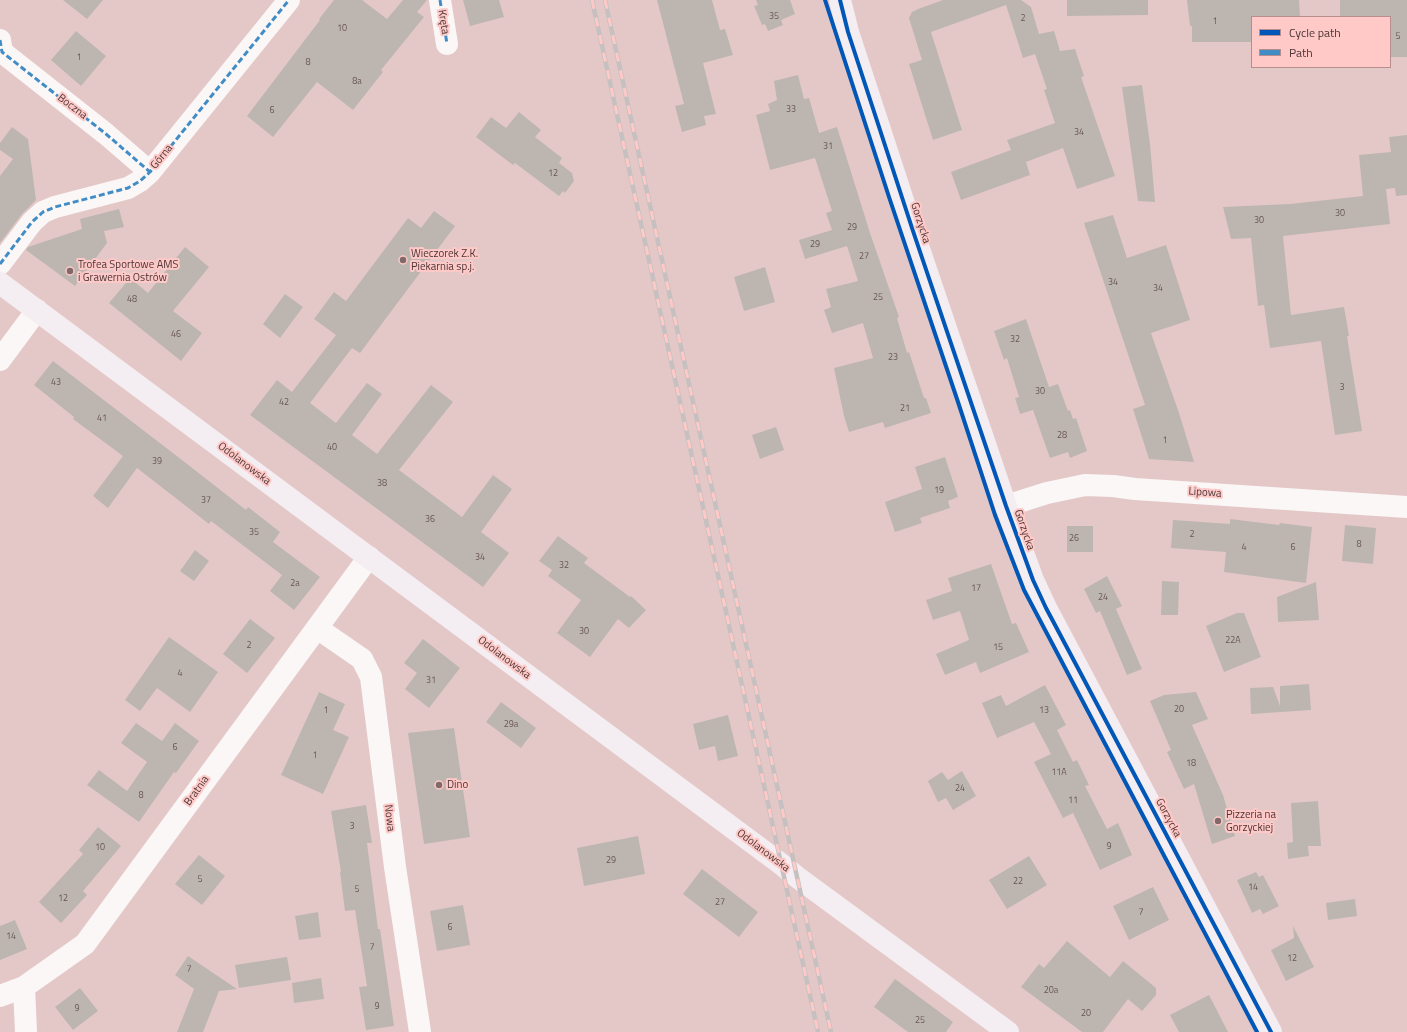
<!DOCTYPE html>
<html>
<head>
<meta charset="utf-8">
<style>
  body { margin:0 }
  #map { position:relative; width:1407px; height:1032px; overflow:hidden; background:#e4c8c8; font-family:"Titillium Web",sans-serif }
  canvas { display:block }
  .legend { position:absolute; left:1251px; top:16px; width:140px; height:52px; box-sizing:border-box; background:#fec9c7; border:1px solid #b68e8d; margin:0; padding:5px 7px; list-style:none; font-size:12px; color:#4b3636 }
  .legend li { display:flex; align-items:center; gap:8px; height:20px }
  .legend b { width:20px; border:1px solid #b68e8d }
</style>
</head>
<body>
<div id="map">
<canvas width="1407" height="1032"></canvas>
<ul class="legend">
<li><b style="height:5px;background:#0057b8"></b>Cycle path</li>
<li><b style="height:5px;background:#428cc5"></b>Path</li>
</ul>
</div>
<script>
const context = document.querySelector('canvas').getContext('2d');
context.lineJoin = 'round';
function fillPath(path, color) {
  context.fillStyle = color;
  context.fill(path, 'evenodd');
}
function toPath(rows) {
  const path = new Path2D();
  for (const r of rows) {
    path.moveTo(r[0], r[1]);
    for (let i = 2; i < r.length; i += 2) path.lineTo(r[i], r[i + 1]);
  }
  return path;
}
function trace(path, color, width, dash) {
  context.strokeStyle = color;
  context.lineWidth = width;
  context.lineCap = dash ? 'butt' : 'round';
  context.setLineDash(dash || []);
  context.stroke(path);
}
function write(font, color, halo, rows, align = 'center') {
  context.font = font + ' "Titillium Web",sans-serif';
  context.lineWidth = 4;
  context.setLineDash([]);
  context.textBaseline = 'middle';
  context.strokeStyle = halo;
  context.fillStyle = color;
  for (const [text, x, y, turn = 0] of rows) {
    context.save();
    context.translate(x, y);
    context.rotate((+turn || 0) * Math.PI / 180);
    context.textAlign = isNaN(turn) ? turn : align;
    if (halo) context.strokeText(text, 0, 0);
    context.fillText(text, 0, 0);
    context.restore();
  }
}
fillPath(toPath([
  [63,0,103,0,87,19],
  [334,0,362,0,387,19,403,0,427,0,417,12,424,17,381,70,383,72,353,110,317,82,273,137,247,116,320,20,319,19],
  [463,0,499,0,504,17,470,26],
  [657,0,712,0,720,30,725,29,733,55,703,63,716,114,704,116,706,125,682,132,675,106,684,104],
  [756,0,790,0,795,14,781,20,783,25,768,31,765,24,762,25,754,6,758,5],
  [943,0,1021,0,1031,7,1039,34,1054,31,1060,51,1075,49,1084,76,1081,77,1115,176,1077,189,1063,148,1026,162,1030,175,961,200,951,172,1011,150,1007,140,1055,123,1044,90,1047,89,1035,54,1023,58,1006,5,931,32,962,130,933,140,909,64,922,60,909,18,912,12,918,9],
  [1067,0,1148,0,1148,15,1067,16],
  [1187,0,1299,0,1300,17,1252,17,1252,42,1192,42,1192,26,1190,26],
  [1340,0,1407,0,1407,57,1390,57,1390,17,1340,17],
  [76,31,106,56,81,86,51,60],
  [798,75,804,99,809,98,819,133,837,127,870,233,899,317,897,318,907,353,909,352,924,398,926,398,931,413,885,428,883,422,849,432,844,416,834,368,873,358,863,323,832,333,824,310,831,307,826,289,858,281,847,246,805,259,799,240,832,230,826,213,832,211,815,158,770,170,756,115,770,111,768,104,777,100,774,81],
  [1142,85,1150,144,1155,202,1138,201,1122,87],
  [519,112,541,130,535,137,562,158,559,163,572,173,574,181,565,193,563,191,559,196,515,163,513,165,476,137,491,117,506,128],
  [12,127,28,139,36,200,22,214,0,243,0,176,13,159,0,150,0,143],
  [1407,135,1407,195,1396,196,1395,188,1386,189,1390,224,1283,236,1291,315,1344,307,1349,336,1347,336,1362,431,1335,435,1321,341,1270,348,1264,305,1258,306,1251,238,1231,239,1223,207,1290,204,1363,196,1359,155,1391,152,1389,137],
  [119,209,124,227,104,231,107,243,75,286,26,250,28,247,82,229,80,219],
  [434,211,455,226,360,353,352,348,310,403,336,423,367,383,382,394,352,435,377,454,431,385,453,402,399,470,462,517,493,475,512,489,481,532,509,553,483,587,250,415,277,380,292,392,336,335,314,319,334,292,346,301,408,218,421,228],
  [1113,215,1127,258,1166,245,1190,320,1151,333,1179,413,1194,462,1149,459,1133,409,1145,405,1084,223],
  [185,247,209,267,173,311,202,333,181,361,109,303,130,278,148,293],
  [765,267,775,302,744,311,734,277],
  [285,294,303,307,280,338,263,324],
  [1026,319,1049,387,1058,384,1068,411,1070,410,1073,419,1076,418,1087,451,1070,458,1068,452,1050,458,1033,410,1020,414,1015,398,1019,397,1007,358,1004,360,994,331],
  [53,361,182,460,246,510,248,507,280,532,273,542,320,577,294,610,270,591,282,575,211,521,209,524,137,468,108,508,93,496,123,456,73,419,74,417,34,385],
  [776,427,784,450,760,459,752,435],
  [945,457,958,497,948,501,950,508,920,518,922,523,895,532,885,502,922,489,915,467],
  [1230,519,1279,525,1280,523,1312,527,1306,583,1224,572,1226,552,1171,548,1173,520,1230,524],
  [1345,525,1376,528,1373,564,1342,561],
  [1067,526,1093,526,1093,552,1067,552],
  [558,536,588,558,584,563,630,597,631,596,646,610,629,628,618,619,590,657,557,633,581,600,548,576,552,570,539,561],
  [195,550,209,561,194,581,180,571],
  [991,564,1012,624,1016,623,1029,652,980,673,976,662,945,675,936,654,969,640,960,611,933,620,926,600,952,591,948,578],
  [1107,576,1122,606,1116,609,1142,669,1127,675,1100,611,1096,613,1084,589],
  [1162,581,1179,582,1178,615,1161,615],
  [1316,582,1319,620,1278,622,1277,597],
  [1237,613,1244,613,1261,657,1224,672,1206,626],
  [250,619,275,638,247,673,223,654],
  [169,637,218,672,190,712,157,688,140,711,125,700],
  [423,639,460,668,429,708,405,689,417,673,404,663],
  [1309,684,1311,710,1251,714,1250,688,1273,687,1280,706,1280,686],
  [1045,685,1066,725,1057,730,1073,762,1077,760,1089,785,1085,786,1107,829,1118,823,1132,855,1100,870,1073,813,1063,818,1034,762,1051,754,1034,722,997,738,982,703,1001,695,1006,706],
  [319,692,345,704,333,730,349,737,323,794,281,775],
  [1196,692,1208,719,1192,725,1223,795,1235,836,1212,844,1194,784,1184,789,1167,752,1171,750,1150,701,1164,695],
  [501,702,536,728,521,748,486,722],
  [728,715,738,756,718,761,715,746,699,750,693,724],
  [136,723,162,741,175,723,199,741,176,773,174,772,139,822,87,785,99,770,127,791,147,762,121,743],
  [454,728,470,837,424,844,408,733],
  [962,771,976,796,953,810,946,798,938,802,928,781,942,772,948,780],
  [1318,801,1321,846,1308,846,1309,856,1288,859,1287,843,1293,842,1291,803],
  [366,805,372,843,367,843,378,929,380,929,394,1026,366,1030,359,987,367,986,355,910,345,911,340,872,341,872,331,811],
  [98,827,121,846,83,891,87,895,61,923,39,902,83,854,79,850],
  [638,836,645,874,584,886,577,848],
  [199,855,225,876,202,905,175,884],
  [1029,856,1047,885,1007,909,989,880],
  [702,869,758,912,739,937,683,894],
  [1256,872,1259,877,1263,875,1279,906,1263,914,1260,909,1252,913,1237,880],
  [1153,887,1169,920,1129,940,1113,906],
  [1355,899,1357,916,1328,920,1326,903],
  [463,905,470,945,437,951,430,911],
  [318,912,321,937,299,940,295,916],
  [15,920,27,949,0,960,0,926],
  [1293,926,1314,967,1286,981,1271,950,1294,938],
  [1067,941,1110,977,1123,961,1156,988,1156,995,1142,1011,1128,999,1103,1032,1082,1032,1021,987,1039,964,1044,968],
  [188,956,237,989,219,991,203,1032,177,1032,194,989,175,975],
  [287,957,291,980,239,988,235,965],
  [321,978,324,999,294,1003,292,983],
  [895,979,953,1022,946,1032,908,1032,874,1007],
  [80,988,98,1011,73,1030,55,1007],
  [1209,995,1228,1032,1179,1032,1170,1015]
]), '#bdb6b0');
trace(toPath([
  [440,0,447,44],
  [0,40,2,52,106,134,150,172],
  [0,264,32,222,43,212,55,207,128,188,140,181,150,172,289,0],
  [0,360,37,310],
  [1006,506,1047,493,1085,485,1113,486,1135,489,1407,507],
  [317,628,362,659,371,677,395,867,420,1032],
  [24,987,26,1032],
  [0,996,24,987,85,944,369,557]
]), '#fbf7f7', 22);
trace(toPath([
  [840,0,848,32,913,231,1006,506,1033,580,1046,608,1271,1032],
  [0,283,781,864,797,877,1008,1032]
]), '#f4edf1', 22);
const rail = toPath([
  [592,0,818,1032],
  [605,0,831,1032]
]);
trace(rail, '#c6c0c0', 4.5);
trace(rail, '#fec9c7', 3, [9]);
trace(toPath([
  [440,0,447,44],
  [0,40,2,52,106,134,150,172],
  [0,264,32,222,43,212,55,207,128,188,140,181,150,172,289,0]
]), '#428cc5', 3, [6, 3]);
trace(toPath([
  [825,0,889,197,957,399,995,515,1024,590,1257,1032],
  [840,0,848,32,913,231,1006,506,1033,580,1046,608,1271,1032]
]), '#0057b8', 4);
for (const [x, y, r, color] of [
  [403,260,4,"#816969"],
  [70,271,4,"#816969"],
  [439,785,4,"#816969"],
  [1218,821,4,"#816969"]
]) {
  const dot = new Path2D();
  dot.arc(x, y, r, 0, 2 * Math.PI);
  context.fillStyle = color;
  context.fill(dot);
  trace(dot, '#fec9c7', 1.5);
}
write('9px', '#685654', null, [
  ["35",774,17],
  ["2",1023,19],
  ["1",1215,22],
  ["10",342,29],
  ["5",1398,37],
  ["1",79,58],
  ["8",308,63],
  ["8a",357,82],
  ["33",791,110],
  ["6",272,111],
  ["34",1079,133],
  ["31",828,147],
  ["12",553,174],
  ["30",1340,214],
  ["30",1259,221],
  ["29",852,228],
  ["29",815,245],
  ["27",864,257],
  ["34",1113,283],
  ["34",1158,289],
  ["25",878,298],
  ["48",132,300],
  ["46",176,335],
  ["32",1015,340],
  ["23",893,358],
  ["43",56,383],
  ["3",1342,388],
  ["30",1040,392],
  ["42",284,403],
  ["21",905,409],
  ["41",102,419],
  ["28",1062,436],
  ["1",1165,441],
  ["40",332,448],
  ["39",157,462],
  ["38",382,484],
  ["19",939,491],
  ["37",206,501],
  ["36",430,520],
  ["35",254,533],
  ["2",1192,535],
  ["26",1074,539],
  ["8",1359,545],
  ["4",1244,548],
  ["6",1293,548],
  ["34",480,558],
  ["32",564,566],
  ["2a",295,584],
  ["17",976,589],
  ["24",1103,598],
  ["30",584,632],
  ["22A",1233,641],
  ["2",249,646],
  ["15",998,648],
  ["4",180,674],
  ["31",431,681],
  ["20",1179,710],
  ["1",326,711],
  ["13",1044,711],
  ["29a",511,725],
  ["6",175,748],
  ["1",315,756],
  ["18",1191,764],
  ["11A",1059,773],
  ["24",960,789],
  ["8",141,796],
  ["11",1073,801],
  ["3",352,827],
  ["9",1109,847],
  ["10",100,848],
  ["29",611,861],
  ["5",200,880],
  ["22",1018,882],
  ["14",1253,888],
  ["5",357,890],
  ["12",63,899],
  ["27",720,903],
  ["7",1141,913],
  ["6",450,928],
  ["14",11,937],
  ["7",372,948],
  ["12",1292,959],
  ["7",189,970],
  ["20a",1051,991],
  ["9",377,1007],
  ["9",77,1009],
  ["20",1086,1014],
  ["25",920,1021]
]);
write('11px', '#4b3636', '#fec9c7', [
  ["Kręta",443,22,81],
  ["Boczna",72,107,37],
  ["Górna",162,157,-51],
  ["Gorzycka",920,223,72],
  ["Odolanowska",244,464,37],
  ["Lipowa",1205,493,4],
  ["Gorzycka",1024,530,71],
  ["Odolanowska",504,658,37],
  ["Bratnia",197,791,-54],
  ["Nowa",389,818,83],
  ["Gorzycka",1168,818,62],
  ["Odolanowska",763,851,37]
]);
write('11px', '#4b3636', '#fec9c7', [
  ["Wieczorek Z.K.",411,254],
  ["Piekarnia sp.j.",411,267],
  ["Trofea Sportowe AMS",78,265],
  ["i Grawernia Ostrów",78,278],
  ["Dino",447,785],
  ["Pizzeria na",1226,815],
  ["Gorzyckiej",1226,828]
], 'left');
</script>
</body>
</html>
